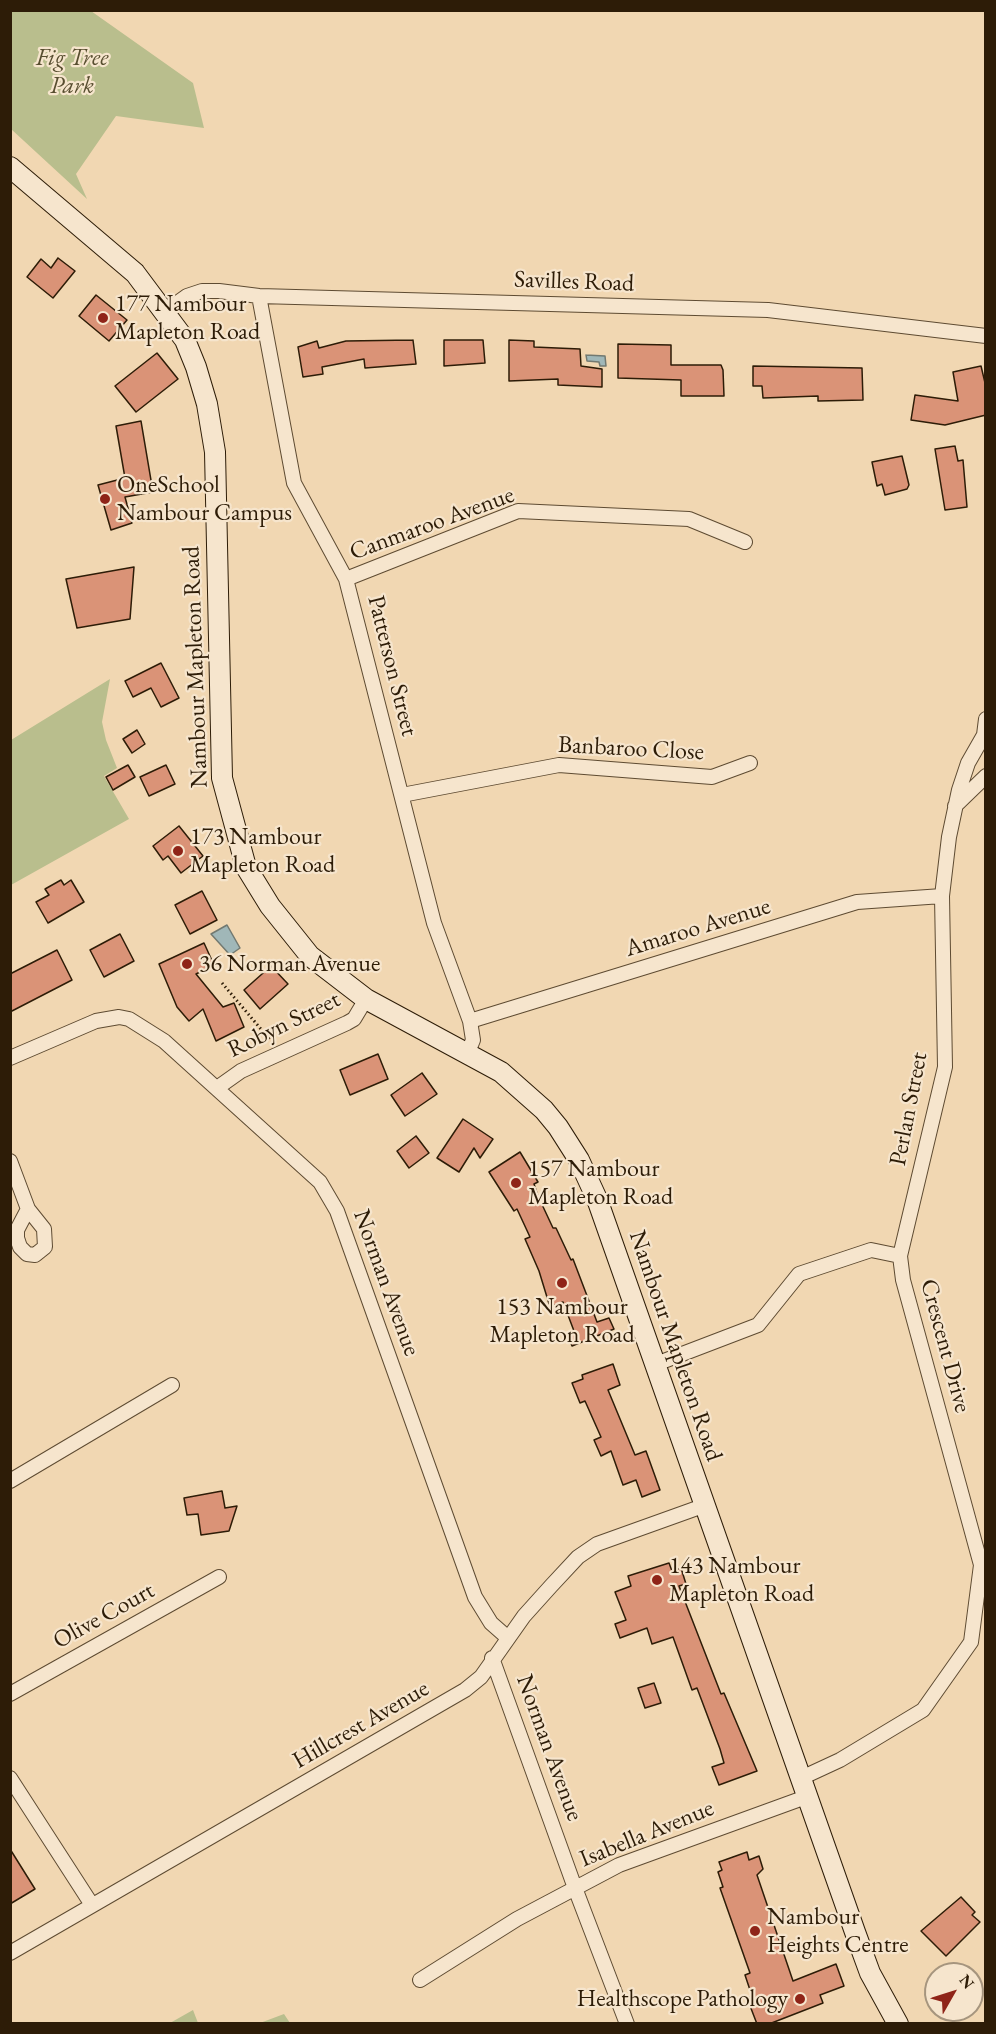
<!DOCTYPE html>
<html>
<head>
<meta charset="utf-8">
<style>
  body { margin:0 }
  #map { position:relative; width:996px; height:2034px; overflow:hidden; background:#f1d7b2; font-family:"EB Garamond",serif }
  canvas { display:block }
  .frame { position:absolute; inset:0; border:12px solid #2d1c07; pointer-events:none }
  .north { position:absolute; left:924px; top:1962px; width:60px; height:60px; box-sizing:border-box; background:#f6e5cd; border:2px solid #a6957e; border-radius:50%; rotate:51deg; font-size:16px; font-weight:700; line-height:24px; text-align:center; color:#2d1c07 }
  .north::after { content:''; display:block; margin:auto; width:21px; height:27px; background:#8f2418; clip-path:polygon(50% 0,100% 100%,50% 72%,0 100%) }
</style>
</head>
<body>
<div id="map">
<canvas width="996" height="2034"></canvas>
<div class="frame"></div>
<div class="north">N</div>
</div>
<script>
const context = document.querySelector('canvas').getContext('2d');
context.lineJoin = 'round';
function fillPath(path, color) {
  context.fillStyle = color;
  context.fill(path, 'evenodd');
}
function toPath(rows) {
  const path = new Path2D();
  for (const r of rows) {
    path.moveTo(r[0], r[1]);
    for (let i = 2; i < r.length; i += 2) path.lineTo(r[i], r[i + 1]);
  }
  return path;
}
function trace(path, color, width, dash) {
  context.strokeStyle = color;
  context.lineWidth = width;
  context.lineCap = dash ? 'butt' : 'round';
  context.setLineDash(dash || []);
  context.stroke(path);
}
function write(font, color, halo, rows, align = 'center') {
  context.font = font + ' "EB Garamond",serif';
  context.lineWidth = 4.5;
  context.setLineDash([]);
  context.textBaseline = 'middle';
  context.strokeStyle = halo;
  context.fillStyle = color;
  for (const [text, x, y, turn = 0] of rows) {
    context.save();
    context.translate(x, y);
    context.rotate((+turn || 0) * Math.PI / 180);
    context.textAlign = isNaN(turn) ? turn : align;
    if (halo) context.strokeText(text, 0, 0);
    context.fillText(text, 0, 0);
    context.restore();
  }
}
fillPath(toPath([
  [10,11,91,11,193,83,204,128,116,116,76,174,87,199,11,129],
  [110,679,102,722,106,740,117,768,104,776,129,819,11,885,11,740],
  [193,2010,198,2023,170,2023],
  [284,2014,290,2023,260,2023]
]), '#b9be8d');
const water = toPath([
  [586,355,605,356,606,366,600,366,599,362,587,361,586,355],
  [227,925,240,948,230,955,211,934,227,925]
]);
fillPath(water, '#a0b7b8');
trace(water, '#727971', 1.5);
const building = toPath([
  [58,258,75,271,53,298,27,277,41,259,51,268,58,258],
  [96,295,127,320,109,341,79,316,96,295],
  [413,340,416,364,365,368,364,359,322,367,323,374,303,377,298,347,317,341,319,348,346,341,413,340],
  [444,340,483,340,485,363,444,366,444,340],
  [509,340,534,341,534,347,580,349,581,366,602,369,602,387,558,385,558,379,509,381,509,340],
  [618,344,671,345,671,365,721,365,723,370,724,396,681,396,681,380,618,378,618,344],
  [157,353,178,379,136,412,115,386,157,353],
  [753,366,862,368,863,400,818,401,818,396,763,398,762,386,753,386,753,366],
  [981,366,986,387,986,415,945,425,911,420,915,395,958,401,953,372,981,366],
  [141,421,153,492,125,497,132,523,111,530,98,485,125,478,116,426,141,421],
  [955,446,958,461,963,460,967,507,945,510,935,449,955,446],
  [902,456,909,485,907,489,885,495,882,484,877,486,872,462,902,456],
  [134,567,130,619,77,628,66,579,134,567],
  [161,663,179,698,161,707,151,688,133,697,125,681,161,663],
  [137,730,145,744,132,753,123,739,137,730],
  [128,765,135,777,113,790,106,777,128,765],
  [166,765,175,784,149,796,140,777,166,765],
  [179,826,203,856,181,873,168,856,163,860,153,846,179,826],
  [61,880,64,885,71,880,84,902,48,923,36,902,49,895,45,889,61,880],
  [202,891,217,920,190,934,175,905,202,891],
  [120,934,134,961,104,977,90,950,120,934],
  [204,943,214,965,196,974,223,1007,234,1003,244,1027,216,1041,203,1009,189,1021,177,1007,159,964,204,943],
  [57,950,72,980,10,1012,10,974,57,950],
  [271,966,288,984,260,1009,244,990,271,966],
  [378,1054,388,1079,350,1095,340,1070,378,1054],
  [422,1073,437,1094,405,1116,391,1095,422,1073],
  [463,1119,493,1139,480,1158,474,1148,459,1172,437,1158,463,1119],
  [416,1136,429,1153,409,1168,397,1151,416,1136],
  [520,1152,538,1182,534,1184,538,1196,553,1228,556,1228,571,1260,573,1259,597,1322,609,1318,614,1329,572,1346,567,1333,574,1331,563,1302,550,1307,539,1271,525,1239,530,1237,517,1209,514,1211,489,1172,520,1152],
  [613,1364,620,1385,608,1390,635,1455,646,1451,660,1490,642,1497,636,1480,623,1485,611,1451,601,1456,594,1440,601,1437,585,1401,580,1403,572,1383,583,1379,582,1375,613,1364],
  [222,1491,225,1508,237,1506,229,1531,201,1535,198,1514,187,1515,184,1498,222,1491],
  [669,1563,672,1571,681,1568,686,1584,679,1586,721,1694,724,1693,757,1771,719,1785,712,1767,724,1763,720,1749,697,1688,692,1690,673,1637,652,1644,647,1628,620,1638,615,1624,626,1620,615,1592,631,1586,628,1576,669,1563],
  [654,1683,661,1703,645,1708,638,1688,654,1683],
  [10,1849,35,1889,10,1904,10,1849],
  [747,1852,749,1860,759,1856,763,1869,757,1875,793,1981,836,1964,844,1986,820,1995,823,2003,769,2024,757,2024,747,1998,752,1996,745,1975,750,1973,720,1888,723,1887,718,1872,722,1870,719,1862,747,1852],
  [961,1897,975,1912,972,1915,980,1922,946,1956,921,1931,961,1897]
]);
fillPath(building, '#da9377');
trace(building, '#2d1c07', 1.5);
const minor = toPath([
  [259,296,294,483,346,579,434,923,470,1021,473,1040,468,1052],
  [166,311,187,296,202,291,219,291,259,296,768,310,986,336],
  [346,579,518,511,689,519,745,542],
  [402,795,559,765,712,777,750,763],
  [955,806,986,776],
  [470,1021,857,902,942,896],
  [10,1058,96,1021,119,1017,129,1019,164,1041,320,1182,337,1211,475,1597,491,1623,508,1638],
  [217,1088,241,1071,347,1023,354,1019,366,999],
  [10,1161,28,1209,44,1229,45,1247,35,1255,27,1254,20,1247,17,1238,17,1230,28,1209],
  [900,1256,945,1067,942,896,949,837,959,790,968,763,984,735,986,719],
  [656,1364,758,1325,799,1274,871,1250,900,1256,903,1280,981,1565,971,1642,923,1710,840,1760,799,1779],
  [10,1481,172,1385],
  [492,1658,575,1888,627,2024],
  [10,1694,219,1577],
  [10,1778,92,1905],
  [10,1953,465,1690,481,1677,524,1616,551,1586,578,1557,597,1544,703,1506],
  [420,1980,517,1919,619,1865,806,1797]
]);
const secondary = toPath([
  [10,167,135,273,185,340,196,367,207,404,215,452,222,778,246,867,270,906,310,956,366,999,501,1072,544,1110,558,1127,579,1160,597,1199,855,1932,870,1973,898,2024]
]);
trace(minor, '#5e4b32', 16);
trace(secondary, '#2d1c07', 22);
trace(toPath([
  [222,983,271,1041]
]), '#2d1c07', 3, [1.5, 3]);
trace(minor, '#f6e5cd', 14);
trace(secondary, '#f6e5cd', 20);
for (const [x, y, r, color] of [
  [103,318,6,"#8f2418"],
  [105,499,6,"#8f2418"],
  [178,851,6,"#8f2418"],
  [187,964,6,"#8f2418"],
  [516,1183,6,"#8f2418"],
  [562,1283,6,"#8f2418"],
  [657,1580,6,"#8f2418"],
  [755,1931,6,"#8f2418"],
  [800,1999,6,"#8f2418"]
]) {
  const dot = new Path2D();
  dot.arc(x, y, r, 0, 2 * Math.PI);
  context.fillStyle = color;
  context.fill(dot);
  trace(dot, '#f6e5cd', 2);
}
write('italic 24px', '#574d2f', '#f6e5cd', [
  ["Fig Tree",72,58],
  ["Park",72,86]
]);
write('24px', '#2d1c07', '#f6e5cd', [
  ["Savilles Road",574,282,2],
  ["Canmaroo Avenue",432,524,-20],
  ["Patterson Street",392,666,76],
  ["Nambour Mapleton Road",196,667,-92],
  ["Banbaroo Close",631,749,3],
  ["Amaroo Avenue",698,928,-17],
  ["Robyn Street",284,1025,-26],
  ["Perlan Street",909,1109,-79],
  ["Norman Avenue",386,1283,70],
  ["Nambour Mapleton Road",675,1346,71],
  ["Crescent Drive",945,1346,75],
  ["Olive Court",104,1616,-29],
  ["Hillcrest Avenue",361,1725,-30],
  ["Norman Avenue",549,1748,70],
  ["Isabella Avenue",647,1834,-22]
]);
write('24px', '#2d1c07', '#f6e5cd', [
  ["177 Nambour",115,304],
  ["Mapleton Road",115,332],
  ["OneSchool",117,485],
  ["Nambour Campus",117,513],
  ["173 Nambour",190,837],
  ["Mapleton Road",190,865],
  ["36 Norman Avenue",199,964],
  ["157 Nambour",528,1169],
  ["Mapleton Road",528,1197],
  ["153 Nambour",562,1307,"center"],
  ["Mapleton Road",562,1335,"center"],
  ["143 Nambour",669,1566],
  ["Mapleton Road",669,1594],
  ["Nambour",767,1917],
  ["Heights Centre",767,1945],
  ["Healthscope Pathology",788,1999,"right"]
], 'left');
</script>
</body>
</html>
